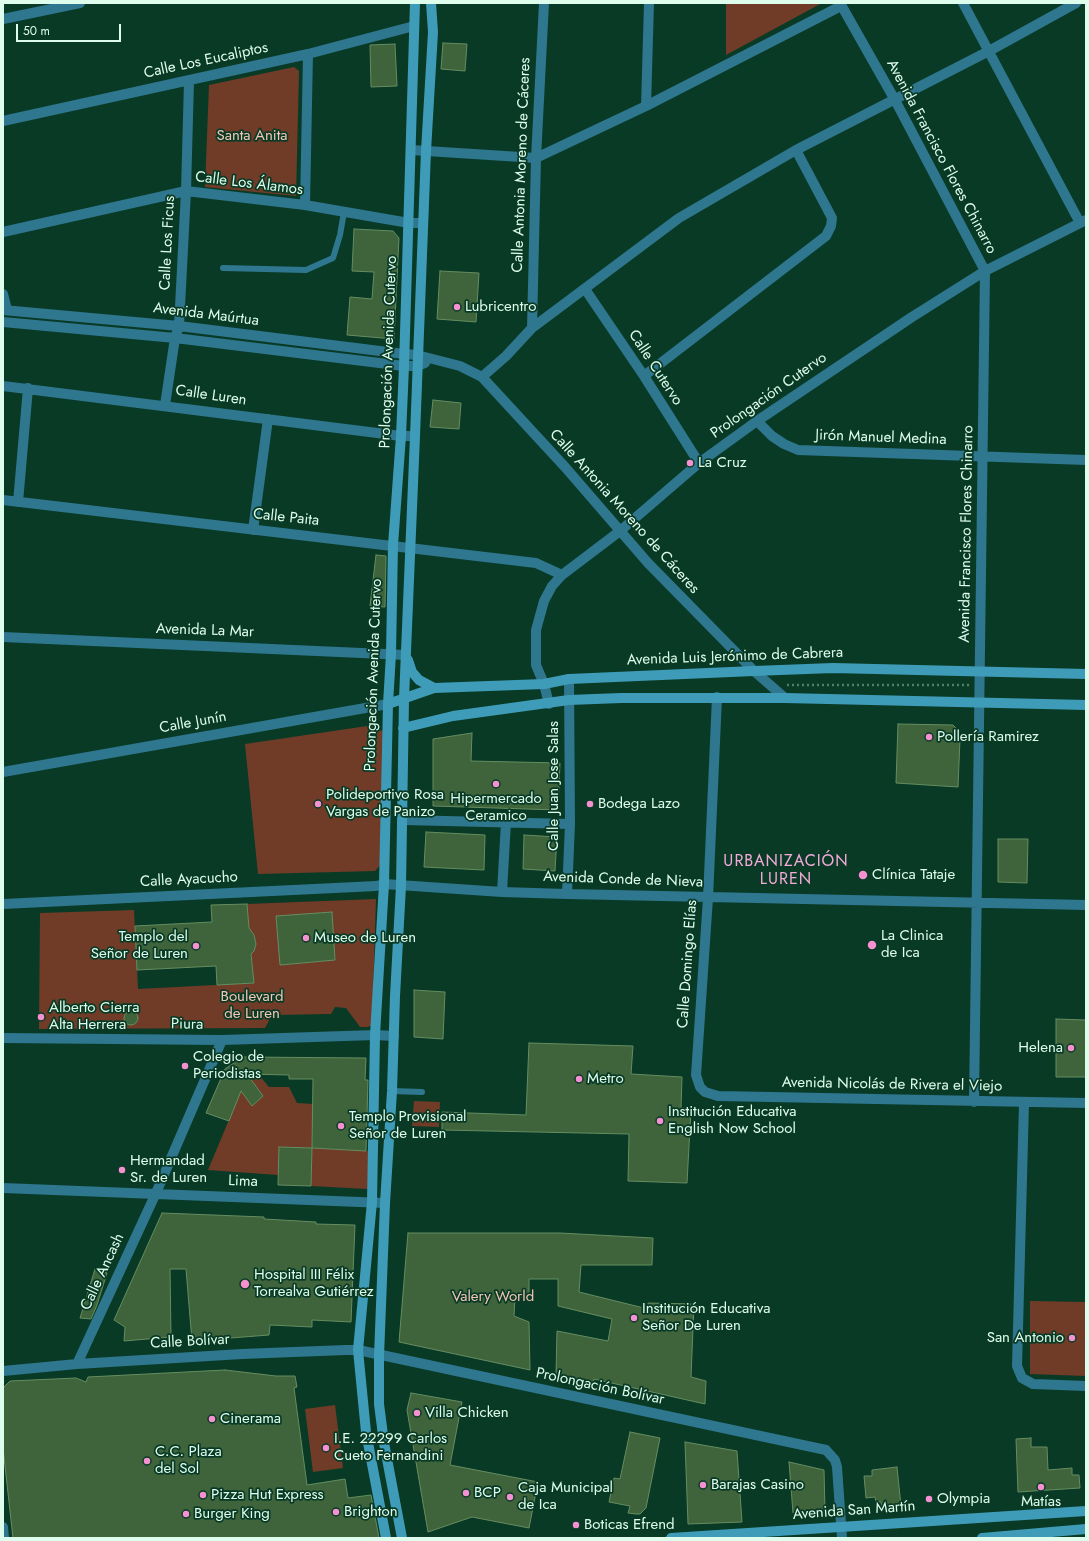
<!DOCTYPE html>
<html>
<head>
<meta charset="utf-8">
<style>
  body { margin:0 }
  #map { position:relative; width:1089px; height:1541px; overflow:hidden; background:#093a26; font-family:Jost,sans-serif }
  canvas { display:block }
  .frame { position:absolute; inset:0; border:4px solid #defdec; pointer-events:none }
  .scale { position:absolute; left:16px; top:24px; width:105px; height:18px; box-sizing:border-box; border:2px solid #defdec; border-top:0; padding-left:5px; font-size:12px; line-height:14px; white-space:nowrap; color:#defdec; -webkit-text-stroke:3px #093a26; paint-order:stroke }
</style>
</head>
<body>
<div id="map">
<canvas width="1089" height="1541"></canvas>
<div class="frame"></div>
<div class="scale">50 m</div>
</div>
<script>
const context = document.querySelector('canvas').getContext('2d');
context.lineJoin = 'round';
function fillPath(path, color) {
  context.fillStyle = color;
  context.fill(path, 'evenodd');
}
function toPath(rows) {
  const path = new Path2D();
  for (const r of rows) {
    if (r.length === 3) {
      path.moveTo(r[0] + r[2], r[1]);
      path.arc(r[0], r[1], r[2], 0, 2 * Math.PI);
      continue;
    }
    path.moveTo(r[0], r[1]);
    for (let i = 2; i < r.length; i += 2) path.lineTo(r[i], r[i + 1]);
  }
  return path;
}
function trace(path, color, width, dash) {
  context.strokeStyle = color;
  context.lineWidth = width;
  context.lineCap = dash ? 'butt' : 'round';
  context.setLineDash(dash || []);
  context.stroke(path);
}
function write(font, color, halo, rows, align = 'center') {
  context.font = font + ' Jost,sans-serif';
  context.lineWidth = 3.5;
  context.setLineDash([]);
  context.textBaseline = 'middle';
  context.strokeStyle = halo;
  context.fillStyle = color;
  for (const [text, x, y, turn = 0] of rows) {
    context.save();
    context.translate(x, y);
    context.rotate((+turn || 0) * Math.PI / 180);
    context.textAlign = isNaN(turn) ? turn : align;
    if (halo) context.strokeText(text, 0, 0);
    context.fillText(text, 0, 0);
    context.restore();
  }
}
fillPath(toPath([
  [726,3,822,3,726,55],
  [294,67,299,71,296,196,205,187,209,85],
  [374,725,386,734,382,863,375,871,258,874,245,744],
  [376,899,372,1025,368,1027,360,1027,346,1008,335,1007,331,1014,272,1015,265,1028,39,1029,40,913,134,910,138,989,254,983,251,954,254,951,256,944,254,935,249,928,247,904],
  [332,912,335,960,280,965],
  [247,1074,258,1074,269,1087,289,1087,297,1103,313,1104,312,1148,369,1151,368,1189,311,1186,312,1148,280,1147,278,1175,208,1170,241,1091,252,1106,263,1096],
  [414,1101,440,1102,439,1127,412,1126],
  [1030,1301,1086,1302,1086,1376,1030,1374],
  [335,1405,343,1468,313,1472,305,1409]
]), '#713c27');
const building = toPath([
  [443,43,467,44,465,71,441,69,443,43],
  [395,44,397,86,371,87,370,45,395,44],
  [354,229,393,231,399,238,394,339,347,335,350,297,372,299,374,272,352,271,354,229],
  [440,271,479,273,476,322,437,319,440,271],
  [433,400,461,403,459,429,430,427,433,400],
  [376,555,386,556,385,607,370,606,376,555],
  [898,724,953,725,956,728,959,734,960,739,958,787,896,783,898,724],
  [472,733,471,761,560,763,558,810,433,806,433,739,472,733],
  [426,832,485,835,484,870,424,867,426,832],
  [524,835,557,837,555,871,523,869,524,835],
  [998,839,1028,839,1027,883,998,882,998,839],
  [247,904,249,928,254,935,256,944,254,951,251,954,254,983,217,985,216,966,137,970,135,926,212,922,211,905,247,904],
  [332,912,335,960,280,965,276,916,332,912],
  [414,990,445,992,443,1039,414,1037,414,990],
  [131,1018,7],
  [1056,1019,1086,1020,1086,1077,1056,1077,1056,1019],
  [529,1043,633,1046,631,1074,682,1077,681,1108,691,1109,687,1183,628,1181,629,1134,442,1130,442,1112,526,1115,529,1043],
  [243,1057,366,1058,365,1080,368,1080,366,1151,312,1148,313,1079,289,1079,289,1075,247,1074,263,1096,252,1106,241,1091,229,1121,206,1113,225,1069,243,1057],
  [279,1147,312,1148,311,1186,278,1185,279,1147],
  [162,1213,264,1217,264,1219,316,1222,316,1224,355,1225,351,1322,312,1320,312,1327,270,1325,269,1335,192,1341,186,1269,170,1269,171,1337,124,1341,125,1327,114,1320,162,1213],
  [408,1233,560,1233,653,1238,652,1265,581,1265,579,1292,648,1309,648,1303,694,1304,691,1377,706,1381,705,1404,594,1379,593,1383,556,1374,557,1331,608,1341,612,1319,558,1306,558,1279,529,1279,529,1297,515,1297,514,1316,529,1322,530,1370,399,1342,408,1233],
  [95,1269,107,1273,97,1305,91,1319,80,1318,95,1269],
  [225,1370,276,1376,295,1376,297,1387,294,1388,307,1485,345,1479,348,1498,371,1495,379,1538,13,1538,3,1448,3,1388,10,1381,76,1378,86,1382,88,1377,225,1370],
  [411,1393,462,1402,450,1465,538,1482,529,1528,472,1517,428,1532,407,1410,411,1393],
  [630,1432,660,1438,646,1508,640,1514,636,1514,628,1513,630,1506,609,1502,614,1478,620,1479,630,1432],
  [1031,1438,1031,1447,1047,1447,1048,1470,1072,1468,1072,1475,1079,1475,1080,1488,1018,1492,1016,1439,1031,1438],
  [685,1442,737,1451,742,1522,688,1524,685,1442],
  [789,1462,824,1470,825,1511,793,1513,789,1462],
  [897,1467,901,1506,882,1508,881,1502,876,1502,875,1497,866,1498,864,1476,872,1476,872,1470,897,1467]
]);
fillPath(building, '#3f643b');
trace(building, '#668d61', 1);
trace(toPath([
  [787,685,970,685]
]), '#527d6a', 2.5, [2, 3]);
trace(toPath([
  [223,268,306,270,333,258,340,235,344,212],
  [392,1091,422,1092]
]), '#2e778e', 6);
trace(toPath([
  [840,3,895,100,985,271,974,1102],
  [963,3,1080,223],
  [3,19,80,3],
  [646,106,649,3],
  [3,121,308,54,414,26],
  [411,150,536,158,646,106,841,6],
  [305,205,308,54],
  [3,232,186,191,305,205,409,223,423,223],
  [585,289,644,376,699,463],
  [3,294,7,310],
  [3,310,179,326,404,354,417,355,460,366,482,377,565,467,648,563,754,671,785,698],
  [3,322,175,338,404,366,417,366,425,363],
  [532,328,536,158,544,3],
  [644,376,826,236,831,226,832,218,796,150],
  [482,377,506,356,532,328,679,218,796,150,989,51,1076,3],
  [3,386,401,436,415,436],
  [165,405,175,338,179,326,186,191,189,81],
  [757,421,772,436,784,444,798,450,1086,460],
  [3,500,536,563,562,575],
  [18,502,28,388],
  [253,530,268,419],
  [3,637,406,655],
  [717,697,708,898,696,1075,700,1087,705,1092,718,1096,1086,1103],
  [549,704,544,684,536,665,536,630,544,601,552,586,562,575,620,531,699,463,757,421,912,317,985,271,1086,220],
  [3,772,388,704],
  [403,820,570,824],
  [502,892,506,822],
  [567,894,570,824,569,679],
  [3,904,376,886,384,884,502,892,567,894,1086,905],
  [3,1038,222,1040,375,1035,394,1036],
  [1024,1103,1017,1366,1022,1378,1033,1384,1086,1386],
  [3,1188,385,1203],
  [77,1364,156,1193,222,1040],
  [3,1371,77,1364,242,1354,346,1350,358,1350,826,1450,835,1460,837,1467,842,1538],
  [3,1527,4,1538]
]), '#2e778e', 10);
trace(toPath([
  [408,660,412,672,419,680,434,688],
  [388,704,434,688,544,684,569,679,754,671,833,668,1086,674],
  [403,728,453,716,569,700,621,698,785,698,1086,705],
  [386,1538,366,1432,358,1350,372,1202,375,1035,384,884,388,704,391,654,393,545,401,436,404,366,415,3],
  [402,1538,384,1443,379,1404,379,1356,385,1203,392,1091,395,996,401,886,404,699,415,436,426,151,433,32,431,3],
  [671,1538,1086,1511],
  [982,1538,1086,1529]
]), '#3f9cb8', 10);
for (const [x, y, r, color] of [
  [457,307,4,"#f591d1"],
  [690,463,4,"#f591d1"],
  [929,737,4,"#f591d1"],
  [496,784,4,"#f591d1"],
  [318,804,4,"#f591d1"],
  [590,804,4,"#f591d1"],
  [863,875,5,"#f591d1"],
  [306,938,4,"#f591d1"],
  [872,945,5,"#f591d1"],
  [196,946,4,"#f591d1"],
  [41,1017,4,"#f591d1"],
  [1071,1048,4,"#f591d1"],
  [185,1066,4,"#f591d1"],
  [579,1079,4,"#f591d1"],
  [660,1121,4,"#f591d1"],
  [341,1126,4,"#f591d1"],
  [122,1170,4,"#f591d1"],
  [245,1284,5,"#f591d1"],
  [634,1318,4,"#f591d1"],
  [1072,1338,4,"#f591d1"],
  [417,1413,4,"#f591d1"],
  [212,1419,4,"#f591d1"],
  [326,1448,4,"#f591d1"],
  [147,1461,4,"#f591d1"],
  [703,1485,4,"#f591d1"],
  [1041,1487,4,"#f591d1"],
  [466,1493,4,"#f591d1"],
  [203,1495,4,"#f591d1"],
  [510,1497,4,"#f591d1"],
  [929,1499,4,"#f591d1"],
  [336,1512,4,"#f591d1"],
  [186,1514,4,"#f591d1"],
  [576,1525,4,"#f591d1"]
]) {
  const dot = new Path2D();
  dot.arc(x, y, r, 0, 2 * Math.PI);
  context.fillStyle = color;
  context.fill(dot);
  trace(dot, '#093a26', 1.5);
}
write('15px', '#defdec', '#093a26', [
  ["Calle Los Eucaliptos",206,61,-12],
  ["Avenida Francisco Flores Chinarro",941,157,62],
  ["Calle Antonia Moreno de Cáceres",522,165,-88],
  ["Calle Los Álamos",249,184,7],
  ["Calle Los Ficus",168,243,-87],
  ["Avenida Maúrtua",206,315,7],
  ["Prolongación Avenida Cutervo",389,352,-88],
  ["Calle Cutervo",655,368,57],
  ["Calle Luren",211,396,8],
  ["Prolongación Cutervo",769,396,-35],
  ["Jirón Manuel Medina",881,438,2],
  ["Calle Antonia Moreno de Cáceres",624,512,48],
  ["Calle Paita",286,518,6],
  ["Avenida Francisco Flores Chinarro",967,534,-89],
  ["Avenida La Mar",205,631,2],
  ["Avenida Luis Jerónimo de Cabrera",735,657,-2],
  ["Prolongación Avenida Cutervo",374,675,-88],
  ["Calle Junín",193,723,-10],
  ["Calle Juan Jose Salas",554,786,-90],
  ["Calle Ayacucho",189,880,-3],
  ["Avenida Conde de Nieva",623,880,2],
  ["Calle Domingo Elías",688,964,-86],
  ["Piura",187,1025,1],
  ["Avenida Nicolás de Rivera el Viejo",892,1085,1],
  ["Lima",243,1182,2],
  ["Calle Ancash",103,1272,-65],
  ["Calle Bolívar",190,1342,-3],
  ["Prolongación Bolívar",600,1387,12],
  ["Avenida San Martín",854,1511,-4]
]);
write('15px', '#f5c6b5', '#093a26', [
  ["Santa Anita",252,136],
  ["Boulevard",252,997],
  ["de Luren",252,1014],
  ["Valery World",493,1297]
]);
write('15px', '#defdec', '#093a26', [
  ["Lubricentro",465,307],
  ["La Cruz",698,463],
  ["Pollería Ramirez",937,737],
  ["Polideportivo Rosa",326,795],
  ["Vargas de Panizo",326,812],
  ["Hipermercado",496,799,"center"],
  ["Ceramico",496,816,"center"],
  ["Bodega Lazo",598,804],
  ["Clínica Tataje",872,875],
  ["La Clinica",881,936],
  ["de Ica",881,953],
  ["Templo del",188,937,"right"],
  ["Señor de Luren",188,954,"right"],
  ["Museo de Luren",314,938],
  ["Alberto Cierra",49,1008],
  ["Alta Herrera",49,1025],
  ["Helena",1063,1048,"right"],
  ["Colegio de",193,1057],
  ["Periodistas",193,1074],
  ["Metro",587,1079],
  ["Institución Educativa",668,1112],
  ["English Now School",668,1129],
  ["Templo Provisional",349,1117],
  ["Señor de Luren",349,1134],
  ["Hermandad",130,1161],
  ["Sr. de Luren",130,1178],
  ["Hospital III Félix",254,1275],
  ["Torrealva Gutiérrez",254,1292],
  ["Institución Educativa",642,1309],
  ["Señor De Luren",642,1326],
  ["San Antonio",1064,1338,"right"],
  ["Villa Chicken",425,1413],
  ["Cinerama",220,1419],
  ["I.E. 22299 Carlos",334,1439],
  ["Cueto Fernandini",334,1456],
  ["C.C. Plaza",155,1452],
  ["del Sol",155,1469],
  ["Barajas Casino",711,1485],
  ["Caja Municipal",518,1488],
  ["de Ica",518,1505],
  ["BCP",474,1493],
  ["Pizza Hut Express",211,1495],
  ["Olympia",937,1499],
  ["Matías",1041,1502,"center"],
  ["Brighton",344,1512],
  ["Burger King",194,1514],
  ["Boticas Efrend",584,1525]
], 'left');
context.letterSpacing = '1px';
write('16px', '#f2abd7', '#093a26', [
  ["URBANIZACIÓN",786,862],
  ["LUREN",786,880]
]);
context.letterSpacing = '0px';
</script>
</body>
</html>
